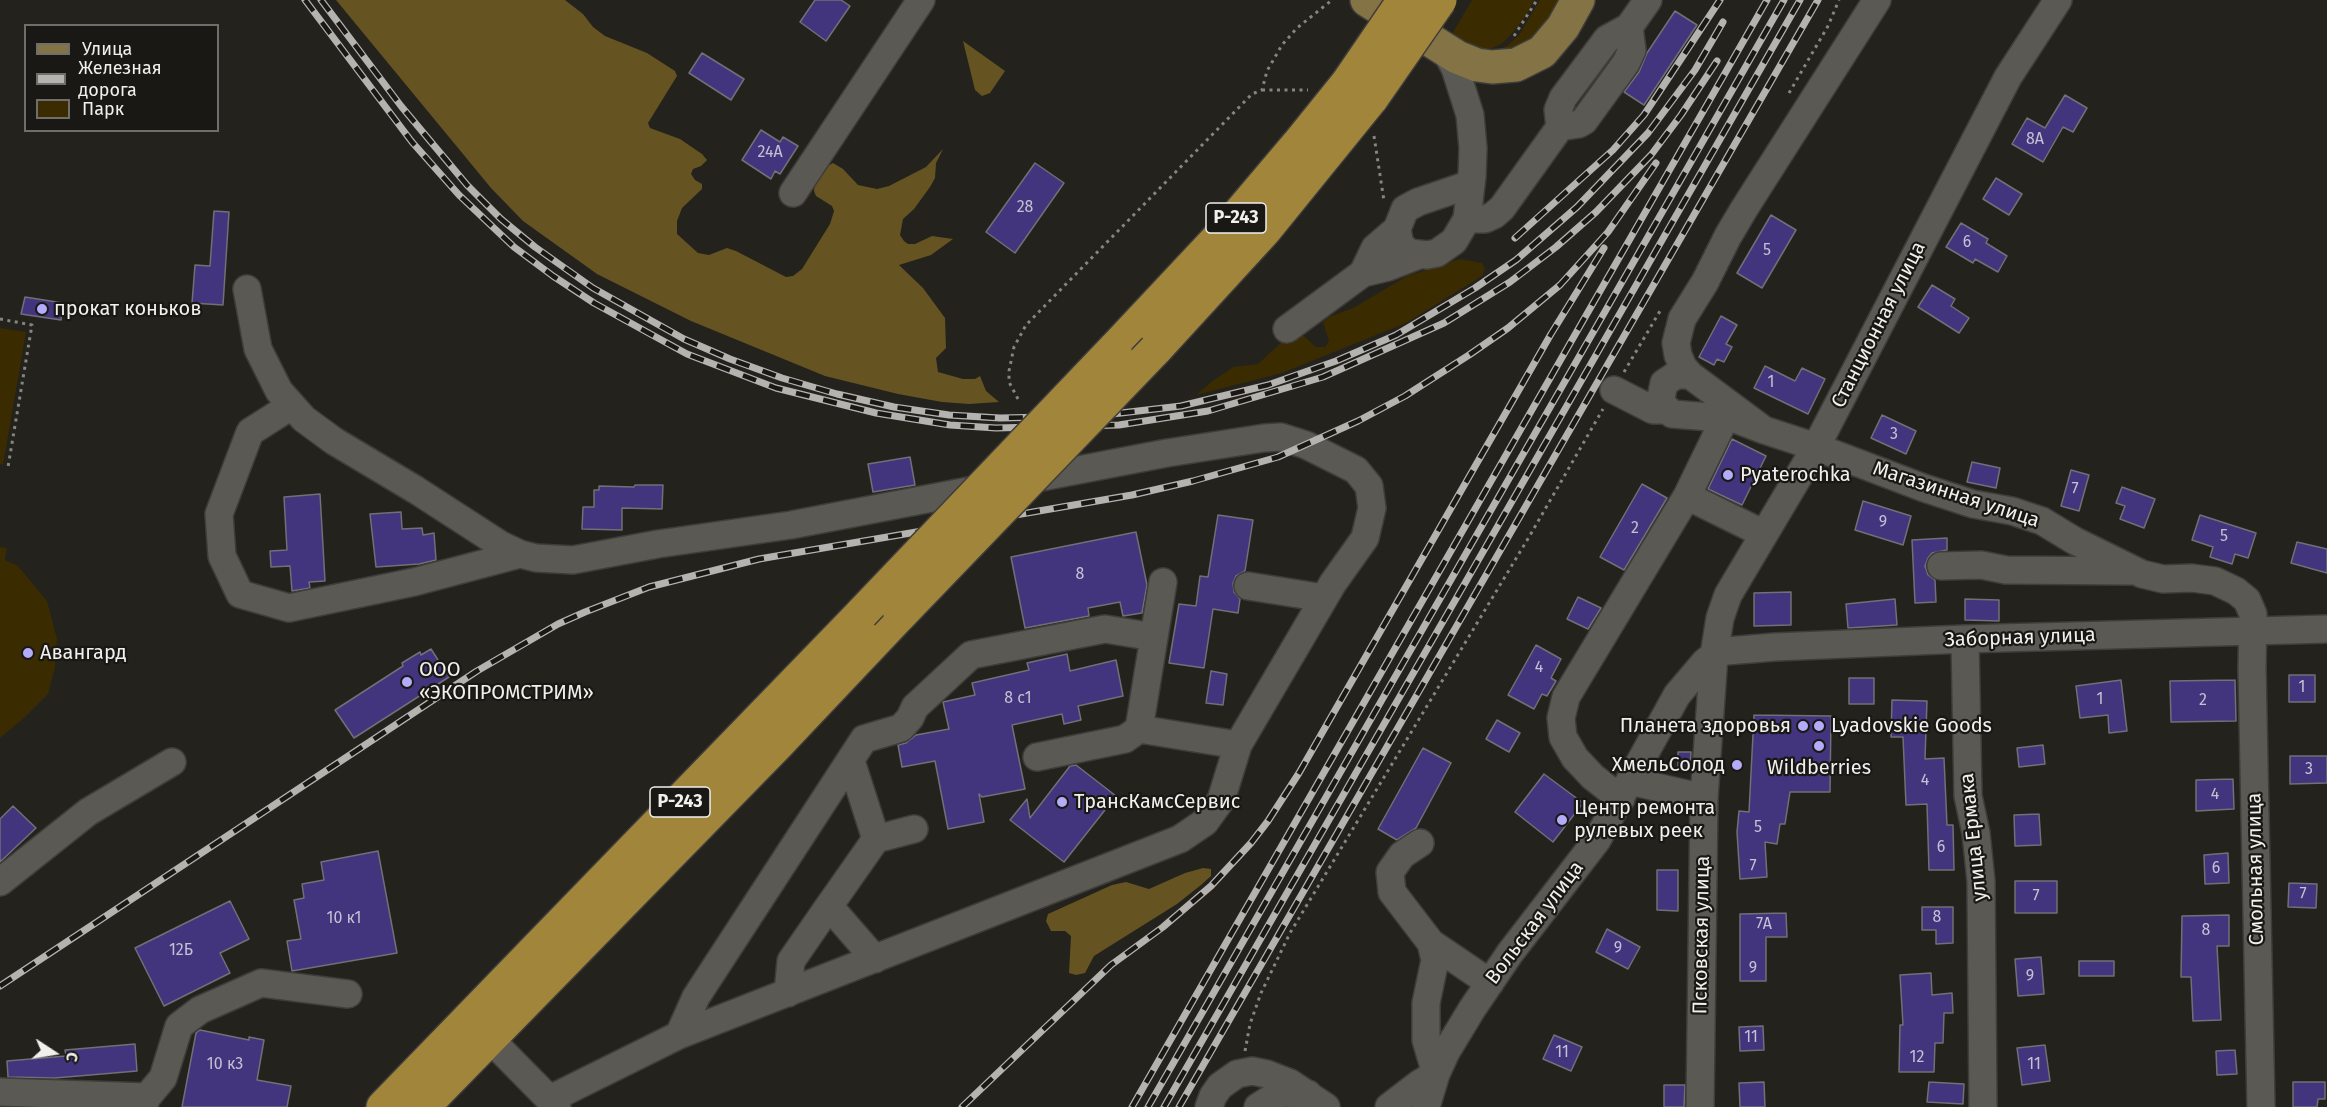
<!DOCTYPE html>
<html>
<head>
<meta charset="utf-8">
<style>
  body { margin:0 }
  #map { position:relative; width:2327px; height:1107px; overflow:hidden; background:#23221d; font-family:"Fira Sans",sans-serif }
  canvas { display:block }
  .legend { position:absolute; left:24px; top:24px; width:195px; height:108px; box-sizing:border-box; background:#1a1814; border:2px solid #706e6b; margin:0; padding:8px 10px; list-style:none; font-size:18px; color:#f1f0ed }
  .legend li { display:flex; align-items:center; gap:12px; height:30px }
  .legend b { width:30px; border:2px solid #706e6b }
  .north { position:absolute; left:24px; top:1023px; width:60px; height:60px; -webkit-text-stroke:4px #1a1814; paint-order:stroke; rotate:102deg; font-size:16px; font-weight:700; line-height:24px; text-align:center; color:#f1f0ed }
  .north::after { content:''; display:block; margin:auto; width:21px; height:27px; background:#f1f0ed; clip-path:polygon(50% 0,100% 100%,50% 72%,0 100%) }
</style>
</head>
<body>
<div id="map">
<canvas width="2327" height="1107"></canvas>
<ul class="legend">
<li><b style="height:8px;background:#847344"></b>Улица</li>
<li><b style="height:8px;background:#b4b3af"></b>Железная дорога</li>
<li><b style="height:16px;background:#3a2b00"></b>Парк</li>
</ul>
<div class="north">С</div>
</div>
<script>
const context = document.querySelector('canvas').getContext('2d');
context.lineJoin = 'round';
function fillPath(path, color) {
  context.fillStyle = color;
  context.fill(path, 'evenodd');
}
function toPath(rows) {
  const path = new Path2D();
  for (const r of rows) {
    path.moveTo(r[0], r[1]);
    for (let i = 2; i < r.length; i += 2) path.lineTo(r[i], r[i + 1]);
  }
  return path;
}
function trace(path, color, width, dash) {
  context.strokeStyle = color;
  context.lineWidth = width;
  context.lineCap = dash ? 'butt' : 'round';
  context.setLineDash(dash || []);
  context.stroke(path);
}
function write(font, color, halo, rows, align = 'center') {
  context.font = font + ' "Fira Sans",sans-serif';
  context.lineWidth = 4.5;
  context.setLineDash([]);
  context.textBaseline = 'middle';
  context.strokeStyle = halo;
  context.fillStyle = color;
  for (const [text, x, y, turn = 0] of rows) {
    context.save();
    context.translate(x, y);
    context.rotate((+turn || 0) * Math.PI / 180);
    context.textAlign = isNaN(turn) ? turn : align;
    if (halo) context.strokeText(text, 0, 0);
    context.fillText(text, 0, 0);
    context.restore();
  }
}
fillPath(toPath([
  [1472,0,1534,0,1526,16,1509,37,1501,44,1477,55,1445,46],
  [1540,0,1561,0,1539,33,1526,45,1485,58,1508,45,1519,35],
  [1460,259,1482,263,1485,269,1482,276,1406,323,1282,373,1196,395,1210,383,1233,367,1258,364,1287,337,1296,334,1304,336,1316,347,1325,347,1329,341,1323,322,1329,317,1355,307,1407,276],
  [0,328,26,332,3,465,0,464],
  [0,547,7,548,5,560,18,566,47,601,57,639,55,667,48,694,25,717,0,738]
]), '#3a2b00');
fillPath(toPath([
  [336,0,565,0,583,14,593,27,605,36,647,53,675,71,677,76,648,123,650,128,680,139,702,154,707,160,701,166,693,169,691,174,695,180,702,184,702,189,682,208,677,221,677,234,698,253,709,255,727,248,736,251,786,277,793,276,802,269,830,224,834,211,832,206,816,196,814,191,815,183,826,167,833,163,843,169,858,185,877,189,889,186,926,167,943,149,936,163,935,178,930,187,914,209,903,219,900,235,904,241,908,244,915,244,932,236,953,239,931,255,899,265,923,288,945,318,946,348,936,358,938,372,963,379,975,379,980,376,986,391,999,402,969,404,942,402,898,394,825,376,691,321,597,274,523,221,491,188],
  [963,41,1005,71,990,93,982,96,975,90],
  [1203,868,1211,869,1211,876,1201,885,1177,904,1094,956,1085,973,1076,975,1069,973,1071,936,1065,931,1051,931,1046,921,1048,914,1112,885,1126,882,1149,889,1185,873]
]), '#655322');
const building = toPath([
  [815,0,841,0,850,6,826,41,800,22,815,0],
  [1675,11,1697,25,1644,105,1624,92,1639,72,1647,53,1675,11],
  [702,53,744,79,731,100,689,73,702,53],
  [2065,95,2087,108,2073,132,2063,127,2043,162,2012,144,2027,118,2045,128,2065,95],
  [761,130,780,142,783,137,798,146,780,174,775,171,771,179,742,160,761,130],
  [1035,163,1064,183,1015,253,986,232,1035,163],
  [1996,178,2022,194,2009,215,1983,199,1996,178],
  [214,211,229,212,223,305,192,303,195,265,210,266,214,211],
  [1771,215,1796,230,1762,288,1737,273,1771,215],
  [1961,223,1988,239,1986,243,2007,256,1998,272,1975,259,1973,263,1946,247,1961,223],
  [1932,285,1955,299,1951,306,1969,318,1959,333,1918,307,1932,285],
  [25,297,63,303,61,320,21,314,25,297],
  [1721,316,1737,325,1726,344,1732,347,1724,362,1717,359,1714,365,1699,357,1721,316],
  [1765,366,1795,381,1802,368,1825,379,1808,414,1754,388,1765,366],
  [1882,415,1916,431,1906,454,1871,438,1882,415],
  [1732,439,1766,456,1742,505,1708,489,1732,439],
  [910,457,915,485,873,492,868,464,910,457],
  [1972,462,2000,468,1996,488,1967,482,1972,462],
  [2071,470,2089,475,2079,511,2061,506,2071,470],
  [1642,484,1667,498,1624,570,1600,557,1642,484],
  [635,485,663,485,662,509,622,508,622,530,582,529,583,507,594,507,594,490,599,490,599,486,634,487,635,485],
  [2122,487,2155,499,2144,528,2120,519,2125,506,2116,503,2122,487],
  [320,494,325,581,309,582,310,588,292,591,290,566,271,567,270,551,287,550,284,497,320,494],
  [1863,501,1911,516,1903,545,1855,530,1863,501],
  [401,512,402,529,422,528,423,535,434,533,436,560,419,564,376,567,370,514,401,512],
  [1218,515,1253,520,1245,571,1236,576,1233,583,1234,592,1240,599,1238,613,1213,609,1204,668,1169,663,1179,604,1196,606,1200,576,1208,577,1218,515],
  [2200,515,2256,533,2248,558,2235,554,2232,564,2210,557,2213,547,2192,540,2200,515],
  [1136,532,1147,585,1142,613,1123,616,1120,602,1088,608,1089,616,1025,628,1011,557,1136,532],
  [1947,538,1947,550,1932,553,1928,558,1925,566,1928,575,1935,580,1936,602,1915,603,1912,540,1947,538],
  [2297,542,2327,549,2327,573,2291,563,2297,542],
  [1791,592,1791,625,1754,626,1754,593,1791,592],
  [1578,597,1601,608,1588,629,1567,619,1578,597],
  [1895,599,1897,625,1848,628,1846,604,1895,599],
  [1965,599,1999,600,1999,621,1965,620,1965,599],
  [1536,645,1561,659,1551,678,1556,681,1547,696,1542,694,1534,709,1508,695,1536,645],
  [431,649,449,677,354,738,335,710,403,666,402,663,420,652,421,655,431,649],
  [1067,654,1070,671,1116,660,1123,696,1078,706,1081,720,1064,724,1062,714,1012,725,1025,789,982,797,979,794,984,822,948,829,935,761,902,767,898,745,906,743,916,735,949,729,943,702,975,695,972,683,1029,670,1027,663,1067,654],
  [1211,671,1227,674,1223,705,1206,703,1211,671],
  [2289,675,2315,675,2315,702,2289,702,2289,675],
  [1849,678,1874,678,1874,704,1849,704,1849,678],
  [2121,680,2127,731,2109,733,2108,715,2080,718,2076,686,2121,680],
  [2235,680,2236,721,2171,722,2170,681,2235,680],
  [1892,700,1927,701,1925,759,1944,758,1947,825,1953,825,1954,870,1929,870,1927,804,1906,805,1903,737,1891,737,1892,700],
  [1754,715,1831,716,1830,792,1790,792,1785,824,1780,824,1777,844,1765,842,1767,877,1740,879,1737,832,1739,811,1749,812,1754,715],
  [1497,720,1520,733,1509,752,1486,739,1497,720],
  [2043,745,2045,764,2019,767,2017,748,2043,745],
  [1423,748,1451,763,1416,828,1397,840,1378,829,1423,748],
  [1678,752,1691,752,1690,769,1678,769,1678,752],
  [2290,756,2327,756,2327,783,2290,784,2290,756],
  [1076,765,1116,796,1064,862,1010,820,1027,799,1030,818,1070,766,1076,765],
  [1544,774,1583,803,1553,842,1515,812,1544,774],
  [2233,779,2234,809,2196,811,2196,780,2233,779],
  [13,806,36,828,0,862,0,819,13,806],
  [2039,814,2041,845,2015,846,2014,815,2039,814],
  [378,851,397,953,292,971,287,941,301,939,294,900,304,898,302,884,324,880,321,862,378,851],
  [2228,853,2229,883,2205,884,2204,855,2228,853],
  [1657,870,1678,870,1678,911,1657,910,1657,870],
  [2015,881,2057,881,2057,913,2015,913,2015,881],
  [2289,883,2317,884,2316,908,2288,907,2289,883],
  [230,901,249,939,220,953,230,973,164,1006,135,948,230,901],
  [1922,907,1953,907,1953,943,1936,944,1936,930,1922,930,1922,907],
  [1786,913,1787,937,1766,937,1766,981,1740,981,1740,914,1786,913],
  [2229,915,2229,946,2217,946,2221,1020,2193,1021,2191,977,2181,977,2182,916,2229,915],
  [1607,929,1640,947,1628,969,1596,952,1607,929],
  [2041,957,2044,994,2018,996,2015,959,2041,957],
  [2079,961,2114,961,2114,976,2079,976,2079,961],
  [1931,973,1932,995,1952,993,1953,1013,1944,1013,1943,1043,1935,1043,1934,1072,1899,1072,1900,1025,1903,1025,1900,975,1931,973],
  [1763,1026,1764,1050,1740,1051,1739,1027,1763,1026],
  [200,1030,249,1040,249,1037,264,1040,257,1080,291,1086,287,1107,182,1107,196,1033,200,1030],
  [1554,1035,1582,1047,1571,1071,1543,1059,1554,1035],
  [135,1044,137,1071,55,1078,8,1077,7,1061,66,1056,65,1050,135,1044],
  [2045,1045,2050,1081,2022,1085,2017,1048,2045,1045],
  [2235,1050,2237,1074,2217,1075,2216,1051,2235,1050],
  [1764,1082,1765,1107,1740,1107,1739,1083,1764,1082],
  [1929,1082,1964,1084,1963,1104,1927,1102,1929,1082],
  [2293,1082,2325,1082,2325,1099,2318,1099,2317,1107,2293,1107,2293,1082],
  [1664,1085,1685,1085,1684,1107,1664,1107,1664,1085]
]);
fillPath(building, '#42357e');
trace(building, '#707076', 1.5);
const minor = toPath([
  [1445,50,1455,68,1470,115,1473,148,1472,176,1468,184,1462,187,1418,202,1405,209,1397,229,1400,245,1410,253,1427,255,1437,253,1454,241,1467,219,1472,176],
  [1560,127,1579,124,1584,121,1626,63,1632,50,1629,27,1648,0],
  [793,193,921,0],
  [1467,219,1485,219,1494,215,1502,208,1560,127,1558,110,1563,98,1607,39,1629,27],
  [1363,273,1375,248,1397,229],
  [247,289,258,349,279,391,304,419,334,441,416,490,501,545,520,554,536,558,573,560,658,544,791,525,1167,453,1264,438,1281,437,1306,445,1356,470,1369,486,1372,508,1365,538,1333,583,1238,745,1221,800,1205,822,1180,839,679,1035,550,1099],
  [1287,329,1363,273,1388,267,1419,255],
  [1690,375,1683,367,1678,355,1676,343,1682,319,1705,282,1728,236,1744,209,1877,0],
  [1614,390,1653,410,1667,410],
  [291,406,250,432,219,514,222,556,240,594,289,608,414,582,520,554],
  [1764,430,1735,419,1672,414,1663,405,1661,398,1664,383,1676,375,1690,375,1764,430,1816,447,1924,488,1973,504,2012,511,2042,521,2075,541,2142,574,2163,579,2192,578,2215,581,2236,591,2247,600,2253,614,2252,668,2261,1107],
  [1687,496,1764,534],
  [1941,566,1981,565,2006,570,2130,571],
  [1163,582,1139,729,1238,745],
  [1248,586,1324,598],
  [1965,639,1968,796,1976,833,1981,881,1983,1107],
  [1037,757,1125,739,1139,729],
  [851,761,876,839],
  [1630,781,1704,798],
  [1621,799,1593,777,1575,758,1563,737,1561,718,1566,697,1687,496,1725,418],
  [1420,843,1402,855,1390,872,1392,892,1431,943,1490,983],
  [0,882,88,812,172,762],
  [829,906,876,839,914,829],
  [788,993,791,961,829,906,875,959],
  [679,1035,696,997,864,739,901,728,910,718,915,707,971,655,1105,629,1154,637],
  [490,1039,557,1107],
  [0,1092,147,1097,143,1107],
  [147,1097,163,1078,179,1026,200,1010,261,983,348,994],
  [1209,1107,1213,1096,1220,1086,1237,1074,1252,1071,1267,1074,1290,1083,1326,1107],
  [1258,1107,1280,1093,1308,1094],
  [1389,1107,1419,1084,1436,1074,1426,1040,1426,1003,1435,960,1431,943],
  [1426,1107,1436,1074,1446,1052,1472,1009,1510,953,1597,840,1677,695,1705,662,1714,655,1726,651,1775,647,1965,639,2327,629],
  [1700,1107,1704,798,1714,655,1720,618,1728,595,1816,447,2008,77,2058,0]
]);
const major = toPath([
  [1367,0,1457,57,1477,65,1492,67,1516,65,1542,52,1563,27,1578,0]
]);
const highway = toPath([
  [1115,348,1221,235,1298,144,1348,82],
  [1155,350,1265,230,1372,98],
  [383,1107,862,613],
  [423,1107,777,745,900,615]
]);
trace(minor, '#3f3d3a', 30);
trace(major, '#3f3d3a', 36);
trace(highway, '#3f3d3a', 36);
trace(toPath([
  [1514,36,1537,0],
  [1262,90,1308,90],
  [1789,93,1828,26,1839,0],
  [1374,136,1384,201],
  [0,319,32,325,8,467],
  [1624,372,1660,311],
  [1018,399,1009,382,1009,371,1014,347,1026,325,1252,94,1262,90,1267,71,1282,45,1297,28,1332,0],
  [1245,1051,1250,1024,1261,993,1290,933,1529,537,1603,409]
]), '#868581', 3, [3, 4.5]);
trace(minor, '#5b5954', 27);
trace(major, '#847344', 33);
trace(highway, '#a0853a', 33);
const rail = toPath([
  [305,0,412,142,459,195,514,247,553,276,594,303,687,354,776,388,876,413,950,425,996,428,1119,425,1208,411,1323,377,1444,323,1510,282,1556,247,1596,212,1651,155,1681,115,1717,61],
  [321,0,401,106,467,185,501,219,535,247,593,288,684,339,730,359,782,378,837,394,894,407,949,415,1000,418,1095,416,1181,406,1268,385,1336,361,1396,335,1475,288,1516,260,1577,207,1648,133,1695,70,1723,22],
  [1515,238,1613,150,1644,115,1720,0],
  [0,986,477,671,558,624,585,612,649,587,759,559,1132,495,1193,481,1278,457,1358,421,1405,396,1469,355,1508,328,1560,285,1608,232,1656,163],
  [962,1107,1111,965,1163,927,1211,886,1251,843,1268,821,1299,773,1551,334,1604,248],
  [1132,1107,1767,0],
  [1148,1107,1784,0],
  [1164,1107,1800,0],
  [1179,1107,1818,0]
]);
trace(rail, '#b4b3af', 7);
trace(rail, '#1a1814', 4.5, [14]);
const highwayBridge = toPath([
  [1348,82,1404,0],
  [1372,98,1440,0],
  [862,613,1115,348],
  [900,615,1155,350]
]);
trace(highwayBridge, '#3f3d3a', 36, []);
trace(highwayBridge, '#a0853a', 33);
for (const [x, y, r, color] of [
  [42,309,6,"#b3acf9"],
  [1728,475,6,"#b3acf9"],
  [28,653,6,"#b3acf9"],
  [407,682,6,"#b3acf9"],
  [1803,726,6,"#b3acf9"],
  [1819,726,6,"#b3acf9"],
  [1819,746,6,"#b3acf9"],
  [1737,765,6,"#b3acf9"],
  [1062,802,6,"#b3acf9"],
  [1562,820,6,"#b3acf9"]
]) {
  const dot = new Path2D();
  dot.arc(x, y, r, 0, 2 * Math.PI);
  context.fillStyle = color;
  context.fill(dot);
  trace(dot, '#1a1814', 2);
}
write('16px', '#c5c1d1', null, [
  ["8А",2035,140],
  ["24А",770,153],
  ["28",1025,208],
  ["6",1967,243],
  ["5",1767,251],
  ["1",1771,383],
  ["3",1894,435],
  ["7",2075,490],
  ["9",1883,523],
  ["2",1635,529],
  ["5",2224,537],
  ["8",1080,575],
  ["4",1539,668],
  ["1",2302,688],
  ["8 с1",1018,699],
  ["1",2100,700],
  ["2",2203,701],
  ["3",2309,770],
  ["4",1925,781],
  ["4",2215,795],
  ["5",1758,828],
  ["6",1941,848],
  ["7",1753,867],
  ["6",2216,869],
  ["7",2303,895],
  ["7",2036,897],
  ["8",1937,918],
  ["10 к1",344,919],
  ["7А",1764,925],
  ["8",2206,931],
  ["9",1618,949],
  ["12Б",181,951],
  ["9",1753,969],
  ["9",2030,977],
  ["11",1751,1038],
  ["11",1562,1053],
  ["12",1917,1058],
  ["10 к3",225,1065],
  ["11",2034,1065]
]);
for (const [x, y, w] of [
  [1236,218,60],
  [680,802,60]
]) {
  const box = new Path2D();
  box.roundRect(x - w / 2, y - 15, w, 30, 4.5);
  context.fillStyle = '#1a1814';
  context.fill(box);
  trace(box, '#f1f0ed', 1.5);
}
write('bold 18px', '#f1f0ed', null, [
  ["Р-243",1236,218],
  ["Р-243",680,802]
]);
write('20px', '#f1f0ed', '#1a1814', [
  ["прокат коньков",54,309],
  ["Pyaterochka",1740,475],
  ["Авангард",40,653],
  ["ООО",419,670],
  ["«ЭКОПРОМСТРИМ»",419,693],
  ["Планета здоровья",1791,726,"right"],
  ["Lyadovskie Goods",1831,726],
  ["ХмельСолод",1725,765,"right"],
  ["Wildberries",1819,768,"center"],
  ["ТрансКамсСервис",1074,802],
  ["Центр ремонта",1574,808],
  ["рулевых реек",1574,831]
], 'left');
write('20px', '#f1f0ed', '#1a1814', [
  ["Станционная улица",1879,325,-63],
  ["Магазинная улица",1956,495,18],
  ["Заборная улица",2020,638,-2],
  ["улица Ермака",1974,837,-96],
  ["Смольная улица",2256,869,-91],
  ["Вольская улица",1535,923,-53],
  ["Псковская улица",1702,935,-89]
]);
</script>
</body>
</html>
